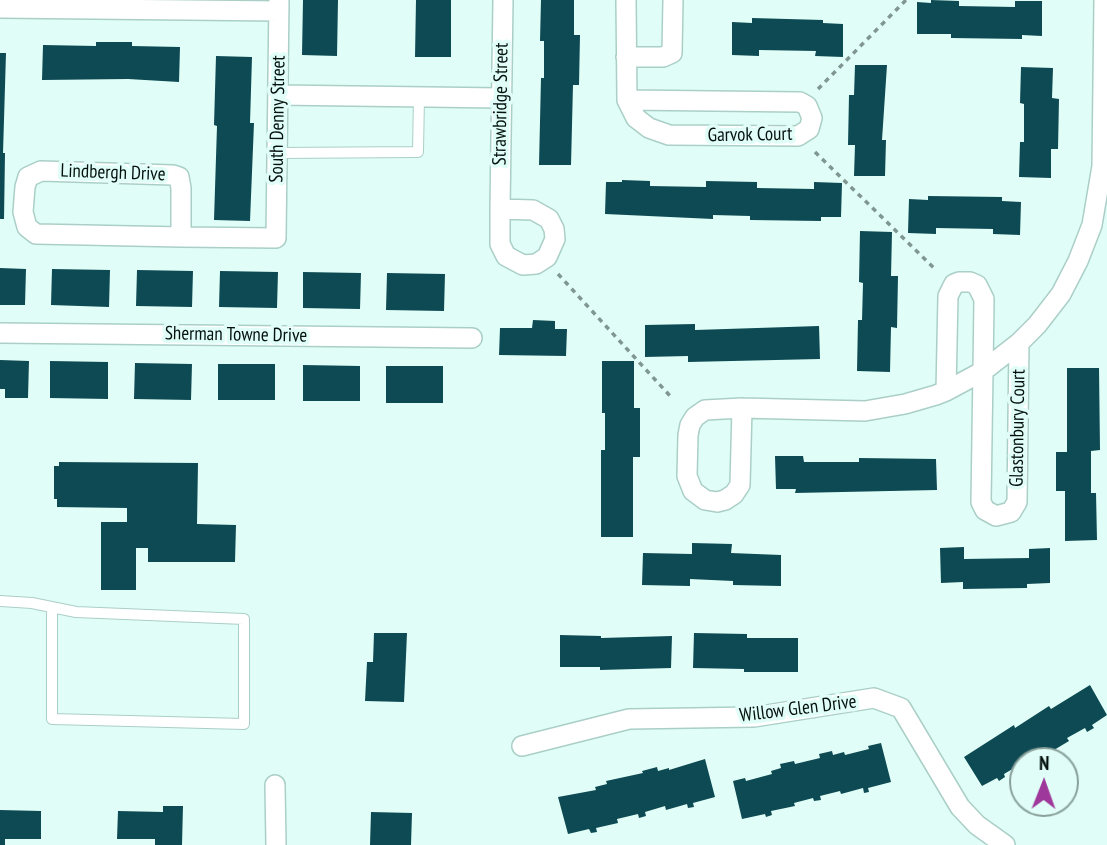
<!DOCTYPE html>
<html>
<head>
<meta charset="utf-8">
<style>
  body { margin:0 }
  #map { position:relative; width:1107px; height:845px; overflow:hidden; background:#e0fef7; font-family:"PT Sans Narrow",sans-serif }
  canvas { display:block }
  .north { position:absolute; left:1009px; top:747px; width:70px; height:70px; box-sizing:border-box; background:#e0fef7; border:2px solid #889f9a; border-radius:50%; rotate:1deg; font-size:19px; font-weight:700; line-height:28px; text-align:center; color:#04100e }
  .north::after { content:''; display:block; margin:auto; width:24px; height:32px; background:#9f389b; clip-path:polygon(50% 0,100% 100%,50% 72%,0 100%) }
</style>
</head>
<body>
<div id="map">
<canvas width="1107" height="845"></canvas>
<div class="north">N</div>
</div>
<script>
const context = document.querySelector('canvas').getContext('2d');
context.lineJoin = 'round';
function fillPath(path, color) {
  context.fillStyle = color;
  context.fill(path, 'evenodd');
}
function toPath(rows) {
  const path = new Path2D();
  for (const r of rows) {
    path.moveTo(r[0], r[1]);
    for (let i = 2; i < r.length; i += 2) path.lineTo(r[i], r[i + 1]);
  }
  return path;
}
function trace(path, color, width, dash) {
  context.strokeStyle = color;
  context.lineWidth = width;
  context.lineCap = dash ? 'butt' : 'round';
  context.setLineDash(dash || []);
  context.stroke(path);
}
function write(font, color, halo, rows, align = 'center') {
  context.font = font + ' "PT Sans Narrow",sans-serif';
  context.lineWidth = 7;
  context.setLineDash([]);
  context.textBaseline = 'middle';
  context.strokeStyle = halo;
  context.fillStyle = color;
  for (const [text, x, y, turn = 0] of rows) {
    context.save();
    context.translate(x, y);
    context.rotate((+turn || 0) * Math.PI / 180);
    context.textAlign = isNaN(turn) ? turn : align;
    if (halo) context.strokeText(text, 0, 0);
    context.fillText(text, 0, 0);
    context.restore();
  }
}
fillPath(toPath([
  [303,0,338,0,337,56,302,55],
  [416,0,451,0,451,57,415,57],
  [541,0,574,0,574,35,580,35,579,85,573,85,571,165,539,165,541,78,544,78,544,41,540,41],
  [931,0,959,1,959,6,1015,7,1015,1,1042,1,1042,36,1022,35,1022,39,951,38,951,34,917,34,917,2,931,3],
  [752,18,823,20,823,23,843,24,843,57,815,56,816,51,759,50,759,56,732,55,732,22,752,23],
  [96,42,132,42,132,46,180,47,179,82,128,79,42,80,43,45,96,46],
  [0,53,6,53,3,153,5,153,4,219,0,219],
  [216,56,252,57,250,123,254,123,250,221,214,220,217,126,214,125],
  [855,65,887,65,882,140,886,140,885,176,854,176,855,145,848,145,849,95,854,95],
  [1021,67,1053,68,1052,98,1059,99,1058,149,1051,149,1051,178,1019,177,1020,142,1024,142,1024,104,1020,103],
  [622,180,650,181,650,186,706,187,706,181,757,182,757,188,814,189,814,182,842,183,841,217,821,217,821,221,750,220,750,216,713,215,713,219,605,214,606,182,622,182],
  [928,196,1002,197,1002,201,1021,202,1020,235,993,234,993,229,936,228,936,234,908,233,909,199,928,200],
  [860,231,892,232,891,276,898,276,897,328,891,327,890,372,857,371,858,320,862,320,863,283,859,282],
  [0,268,26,269,25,305,0,305],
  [52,269,110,270,109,307,51,305],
  [137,270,193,271,192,307,136,306],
  [220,271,278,272,277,308,219,307],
  [303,272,361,273,360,309,303,308],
  [387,273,445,274,444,311,386,310],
  [533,320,555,321,555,329,567,329,566,356,499,355,500,328,532,328],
  [695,324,695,330,819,326,820,359,688,362,688,356,645,357,645,325],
  [0,360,29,361,28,398,5,398,5,389,0,389],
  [50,361,108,362,108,399,50,398],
  [602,361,634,361,634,408,640,408,640,457,633,457,633,537,601,537,601,450,605,450,605,413,602,413],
  [135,363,192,364,191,400,134,399],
  [218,364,275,364,275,400,218,400],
  [303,365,360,366,360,401,303,401],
  [386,366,443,366,443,403,386,403],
  [1067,368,1099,368,1100,450,1091,451,1091,493,1096,493,1097,540,1065,541,1065,491,1056,491,1056,452,1067,452],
  [775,456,803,456,804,462,859,462,859,458,936,459,937,490,795,493,796,489,776,489],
  [59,462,198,463,197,524,236,525,235,562,148,562,148,548,136,548,136,590,101,590,101,522,127,522,127,508,57,507,57,499,54,499,54,466,59,466],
  [692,543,732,544,731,553,781,555,781,586,733,585,733,581,690,579,690,586,642,585,643,553,692,554],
  [964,547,964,559,1029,558,1029,549,1050,548,1050,583,1027,584,1027,588,963,589,963,582,941,583,940,548],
  [374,633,407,633,404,702,365,701,367,662,373,662],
  [694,633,747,634,747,638,798,638,798,672,744,672,744,669,693,668],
  [560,635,601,636,601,638,672,636,671,668,600,670,600,667,560,667],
  [1090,685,1107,715,1092,725,1094,728,1087,732,1085,728,1067,738,1069,741,1049,753,1051,756,1045,760,1042,755,1032,761,1023,761,1023,767,1021,764,1004,774,1005,777,999,781,997,778,982,786,964,757,1014,725,1015,728,1049,706,1051,709],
  [881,743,891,782,868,788,869,792,864,793,863,788,841,794,840,791,820,796,821,800,814,801,813,798,794,803,795,806,771,811,772,815,766,817,765,814,742,819,733,781,745,778,746,781,772,774,771,771,781,768,780,764,794,761,795,764,820,758,819,754,832,751,833,755,844,752,845,755,869,749,868,746],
  [705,759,715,797,693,803,694,807,688,808,687,804,666,810,665,806,645,812,646,816,639,818,638,814,617,819,618,823,596,828,597,832,591,833,589,829,568,834,558,797,596,790,595,787,607,784,606,781,643,773,642,771,657,767,658,771,669,768,669,770],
  [163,806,183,806,182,845,155,845,155,839,117,839,118,811,163,812],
  [0,810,41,811,41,839,5,839,5,845,0,845],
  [371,812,412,813,411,845,370,845]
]), '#0e4a53');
const service = toPath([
  [277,153,418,152,419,97],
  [0,601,32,603,76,612,244,619,244,724,52,719,52,607]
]);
const minor = toPath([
  [626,0,627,100,636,118,649,128,669,135,798,136,809,129,812,118,807,106,800,102,627,100],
  [0,8,279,11],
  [626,57,663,57,672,53,673,0],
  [278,95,501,98],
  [500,209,533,210,549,219,554,229,555,239,547,257,536,264,523,265,506,256,500,244,500,209,503,0],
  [181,237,181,188,179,177,173,175,41,171,28,177,25,187,23,212,27,227,36,234,181,237,276,238,279,0],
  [0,333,472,338],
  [1019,343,1017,502,1011,512,996,516,985,510,981,502,983,371,1019,343,1037,325,1061,294,1078,261,1092,225,1102,166,1104,0],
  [742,408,865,411,905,404,936,395,946,391,974,376,983,371,984,299,977,285,970,282,959,282,954,284,948,296,946,391],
  [742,408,740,485,734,494,725,500,717,502,705,500,693,491,687,476,688,435,690,425,695,417,705,410,742,408],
  [522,746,629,719,754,717,874,698,901,708,960,807,977,825,1005,845],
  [275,785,276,845]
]);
trace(service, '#aacfc7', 12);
trace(minor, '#aacfc7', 22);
trace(toPath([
  [818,89,906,0],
  [815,152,934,268],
  [558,274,672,398]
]), '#809691', 3.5, [5, 5]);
trace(service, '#fff', 10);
trace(minor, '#fff', 19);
write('19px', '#04100e', '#e0fef7', [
  ["Strawbridge Street",501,104,-89],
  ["South Denny Street",278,119,-89],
  ["Garvok Court",750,135,-1],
  ["Lindbergh Drive",113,173,2],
  ["Sherman Towne Drive",236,335,1],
  ["Glastonbury Court",1018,428,-89],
  ["Willow Glen Drive",798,709,-7]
]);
</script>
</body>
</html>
